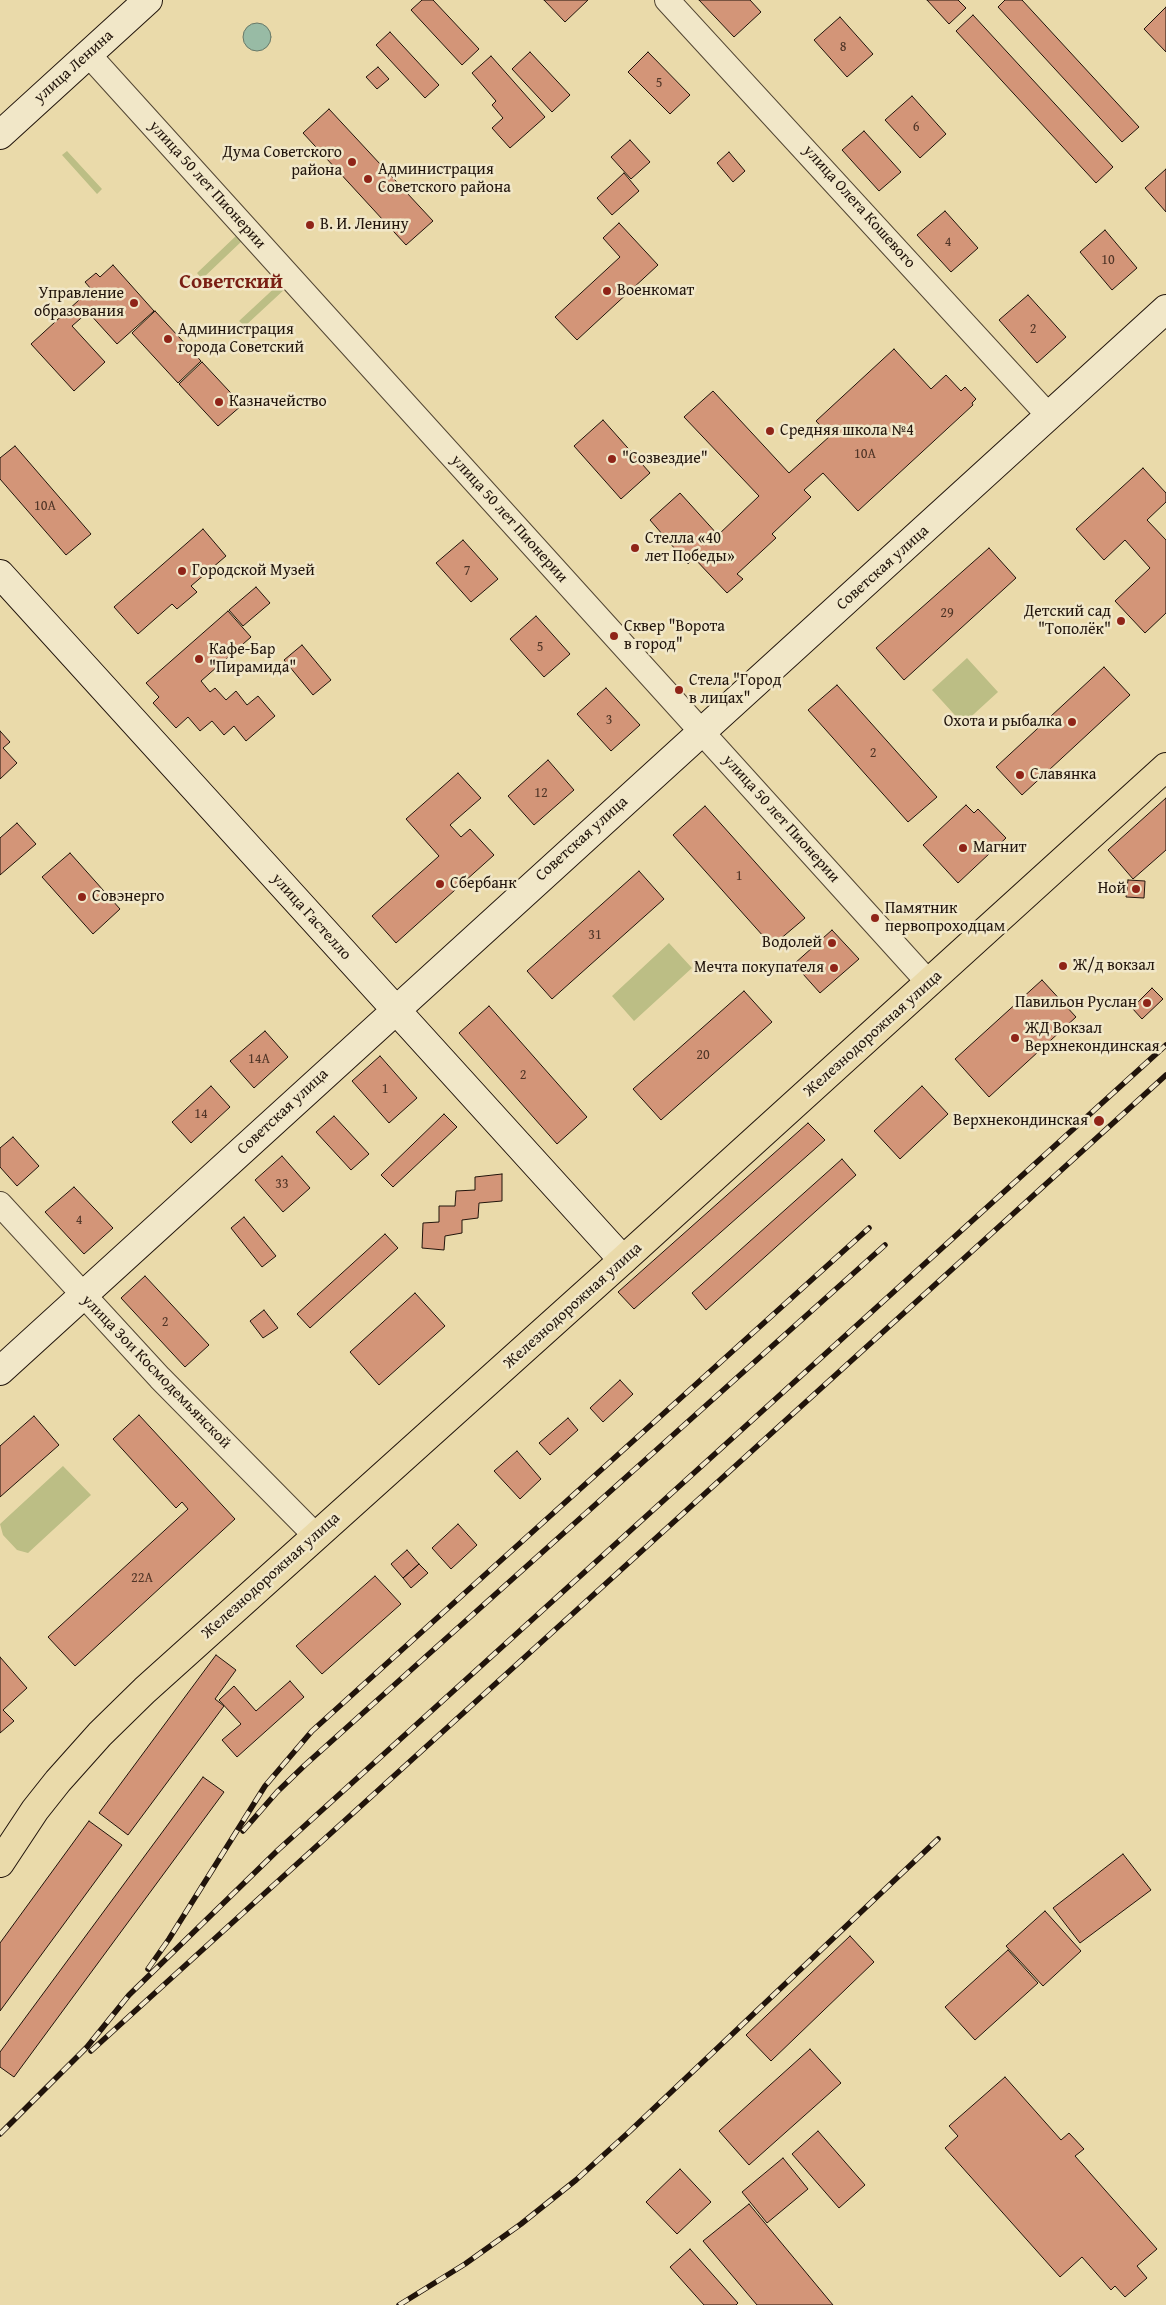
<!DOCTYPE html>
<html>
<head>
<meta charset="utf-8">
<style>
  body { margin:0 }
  canvas { display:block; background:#eadaaa }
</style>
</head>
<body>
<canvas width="1166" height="2305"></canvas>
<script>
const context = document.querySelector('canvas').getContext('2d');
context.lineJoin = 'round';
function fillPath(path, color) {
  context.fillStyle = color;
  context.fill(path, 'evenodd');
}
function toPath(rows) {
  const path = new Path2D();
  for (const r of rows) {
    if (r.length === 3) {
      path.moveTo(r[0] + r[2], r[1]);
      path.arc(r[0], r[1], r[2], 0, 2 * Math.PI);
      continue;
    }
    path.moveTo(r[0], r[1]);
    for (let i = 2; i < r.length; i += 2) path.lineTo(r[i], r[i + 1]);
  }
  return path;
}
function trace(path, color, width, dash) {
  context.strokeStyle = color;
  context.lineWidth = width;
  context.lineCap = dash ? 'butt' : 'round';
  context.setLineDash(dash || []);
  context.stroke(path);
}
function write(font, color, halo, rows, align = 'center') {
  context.font = font + ' "Gentium Book Plus",serif';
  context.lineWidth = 5;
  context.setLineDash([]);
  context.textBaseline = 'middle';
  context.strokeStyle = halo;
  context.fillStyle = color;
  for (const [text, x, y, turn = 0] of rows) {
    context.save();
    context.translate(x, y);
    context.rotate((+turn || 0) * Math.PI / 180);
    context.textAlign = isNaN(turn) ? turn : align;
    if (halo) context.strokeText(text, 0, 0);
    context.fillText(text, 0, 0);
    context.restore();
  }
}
fillPath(toPath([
  [67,151,102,189,97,194,62,155],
  [238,234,243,240,202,279,197,273],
  [281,282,286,288,245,326,239,321],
  [967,658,998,692,963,724,932,690],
  [669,943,692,968,634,1021,612,996],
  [63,1466,91,1495,28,1553,17,1550,3,1535,0,1524]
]), '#bcbe85');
const water = toPath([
  [257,37,14]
]);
fillPath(water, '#98bba5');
trace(water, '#687867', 1);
const building = toPath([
  [422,0,433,0,479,49,462,65,411,10,422,0],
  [544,0,588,0,565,22,544,0],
  [699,0,750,0,761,12,734,37,699,0],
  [927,0,958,0,966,8,949,24,927,0],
  [1005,0,1022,0,1139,127,1122,142,998,7,1005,0],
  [1166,7,1166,52,1144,29,1166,7],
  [973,15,1113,167,1096,183,956,31,973,15],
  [840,17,873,54,847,77,814,40,840,17],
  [390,32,439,85,425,98,376,45,390,32],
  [530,52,570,95,552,112,512,69,530,52],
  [648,52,690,95,670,114,628,72,648,52],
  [491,56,545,117,510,148,492,128,503,118,492,105,496,101,472,73,491,56],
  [378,67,389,79,377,89,366,77,378,67],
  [912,96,946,134,920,158,885,120,912,96],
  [329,109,433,221,406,245,303,133,329,109],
  [864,131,901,172,879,191,842,150,864,131],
  [630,140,650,162,631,179,611,157,630,140],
  [729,152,745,171,733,182,717,163,729,152],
  [1166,169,1166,212,1145,188,1166,169],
  [624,173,639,191,612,215,597,198,624,173],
  [945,211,978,248,951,272,917,235,945,211],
  [619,223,658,265,577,340,555,317,620,257,603,238,619,223],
  [1105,230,1137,268,1112,290,1080,252,1105,230],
  [113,265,154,311,117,344,88,312,72,326,105,362,74,391,31,344,91,289,85,282,96,273,100,277,113,265],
  [1028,295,1066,337,1037,363,999,320,1028,295],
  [155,311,201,361,178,383,132,333,155,311],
  [894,349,931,389,946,375,961,391,965,387,976,399,972,403,973,405,858,511,823,473,804,490,811,497,772,534,776,538,737,574,743,579,727,593,694,558,688,564,650,520,680,493,718,535,759,496,684,417,713,391,789,473,830,436,816,421,894,349],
  [202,362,242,405,218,426,179,384,202,362],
  [603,420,650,473,621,499,574,446,603,420],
  [15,446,91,534,66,555,0,479,0,458,15,446],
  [1143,468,1166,493,1166,502,1147,520,1166,540,1166,613,1145,633,1115,601,1150,568,1125,540,1104,560,1076,529,1143,468],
  [203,529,226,556,191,586,197,592,177,609,172,604,138,634,114,607,203,529],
  [463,540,498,579,471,602,436,563,463,540],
  [989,548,1016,578,904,680,876,648,989,548],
  [256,587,270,603,243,626,229,610,256,587],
  [228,611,251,637,201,681,210,692,215,688,226,700,236,691,247,705,258,696,275,716,246,741,234,726,224,735,212,721,200,731,188,717,176,728,153,703,159,697,146,683,228,611],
  [536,616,570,654,544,677,510,639,536,616],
  [302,645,331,680,313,695,284,660,302,645],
  [1104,667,1130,695,1022,795,996,767,1104,667],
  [837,685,937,797,908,822,808,710,837,685],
  [606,688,640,725,611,751,577,714,606,688],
  [0,731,10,742,3,748,17,763,0,779,0,731],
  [548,760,574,790,534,825,508,796,548,760],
  [458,773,481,798,450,825,461,837,470,829,494,855,396,943,372,916,439,856,406,819,458,773],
  [1166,798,1166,850,1133,879,1108,850,1166,798],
  [966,805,974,813,978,809,1006,838,958,883,923,845,966,805],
  [705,806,805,918,772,946,673,835,705,806],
  [17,823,36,844,0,875,0,838,17,823],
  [70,853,120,909,93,934,42,877,70,853],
  [639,871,664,899,552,999,527,971,639,871],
  [1128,880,1145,881,1144,898,1126,897,1128,880],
  [832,930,859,959,820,993,794,964,832,930],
  [1042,980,1076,1017,989,1097,955,1059,1042,980],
  [1152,988,1163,999,1142,1019,1132,1008,1152,988],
  [744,991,772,1022,661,1120,633,1089,744,991],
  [489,1006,587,1117,557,1144,459,1033,489,1006],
  [265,1031,288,1057,254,1088,230,1061,265,1031],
  [380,1056,417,1098,389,1123,352,1081,380,1056],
  [211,1086,230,1107,191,1143,172,1122,211,1086],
  [922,1086,948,1114,900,1159,874,1131,922,1086],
  [444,1114,457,1127,393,1187,381,1175,444,1114],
  [334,1116,369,1154,351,1170,316,1132,334,1116],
  [808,1123,825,1140,634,1309,618,1292,808,1123],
  [13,1137,39,1166,17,1186,0,1167,0,1148,13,1137],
  [282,1156,310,1188,283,1212,255,1180,282,1156],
  [842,1159,856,1175,706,1310,692,1293,842,1159],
  [502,1174,502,1201,479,1203,478,1218,462,1220,462,1233,445,1236,444,1250,422,1248,423,1223,439,1222,439,1206,455,1206,456,1191,475,1190,475,1177,502,1174],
  [74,1187,113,1228,84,1254,45,1212,74,1187],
  [244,1217,276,1256,262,1267,231,1228,244,1217],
  [385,1234,398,1248,310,1328,297,1314,385,1234],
  [145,1276,209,1345,185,1367,121,1298,145,1276],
  [415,1293,445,1326,379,1385,350,1352,415,1293],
  [264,1310,278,1328,263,1338,250,1321,264,1310],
  [620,1380,633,1394,603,1422,590,1408,620,1380],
  [139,1415,235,1519,75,1666,48,1637,188,1509,182,1502,176,1508,113,1439,139,1415],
  [34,1416,59,1445,0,1497,0,1446,34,1416],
  [568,1418,578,1430,550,1455,539,1443,568,1418],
  [517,1451,541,1479,520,1499,494,1471,517,1451],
  [458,1524,477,1545,451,1569,432,1548,458,1524],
  [407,1550,419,1564,403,1578,391,1564,407,1550],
  [419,1564,428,1573,411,1588,403,1578,419,1564],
  [375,1576,401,1604,322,1674,296,1646,375,1576],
  [216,1655,236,1670,215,1699,224,1706,128,1835,99,1813,216,1655],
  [0,1657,27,1688,3,1710,14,1721,0,1733,0,1657],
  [290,1681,304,1697,237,1757,222,1740,241,1724,219,1700,234,1686,256,1711,290,1681],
  [203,1777,224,1792,14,2077,0,2067,0,2052,203,1777],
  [89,1821,122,1845,0,2011,0,1943,89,1821],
  [1123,1854,1151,1890,1080,1943,1053,1908,1123,1854],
  [1045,1911,1081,1951,1043,1986,1006,1946,1045,1911],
  [850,1936,874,1962,771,2061,746,2035,850,1936],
  [1008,1950,1038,1983,975,2040,945,2007,1008,1950],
  [810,2049,841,2083,749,2165,719,2131,810,2049],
  [1005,2077,1061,2140,1069,2133,1084,2149,1075,2156,1157,2249,1137,2266,1147,2278,1125,2297,1115,2286,1111,2290,1082,2257,1060,2277,945,2148,958,2136,949,2126,1005,2077],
  [818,2131,865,2185,839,2208,792,2154,818,2131],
  [783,2158,808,2189,767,2223,742,2192,783,2158],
  [680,2169,711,2202,677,2234,646,2202,680,2169],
  [749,2204,833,2305,757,2305,703,2241,749,2204],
  [690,2249,738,2303,736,2305,704,2305,670,2267,690,2249]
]);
fillPath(building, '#d39578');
trace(building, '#21140b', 1);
const street = toPath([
  [667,0,1049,416],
  [88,54,929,983],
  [0,1204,160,1378,316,1536]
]);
const secondary = toPath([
  [0,135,148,0],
  [0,574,623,1260],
  [0,1371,1166,309]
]);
const primary = toPath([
  [0,1863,35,1810,58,1781,100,1734,145,1690,623,1260,1166,767]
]);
trace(street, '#534633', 26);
trace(secondary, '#21140b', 30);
trace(primary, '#21140b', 30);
trace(street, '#f1e7c8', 24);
trace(secondary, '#f1e7c8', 28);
trace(primary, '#eadaaa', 28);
const rail = toPath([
  [243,1831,277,1792,305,1765,885,1245],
  [148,1969,169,1939,265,1786,312,1731,869,1228],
  [91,2051,1166,1075],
  [0,2134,87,2047,129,1995,278,1850,1166,1045],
  [399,2305,465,2264,521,2224,576,2180,629,2132,938,1839]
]);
trace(rail, '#21140b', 5.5);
trace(rail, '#f1e7c8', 4, [11]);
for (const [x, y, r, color] of [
  [352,162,5,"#8f2418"],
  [368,179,5,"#8f2418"],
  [310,225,5,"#8f2418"],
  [607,291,5,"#8f2418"],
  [134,303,5,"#8f2418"],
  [168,339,5,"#8f2418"],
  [219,402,5,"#8f2418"],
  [770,431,5,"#8f2418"],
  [612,459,5,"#8f2418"],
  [635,548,5,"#8f2418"],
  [182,571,5,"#8f2418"],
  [1121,621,5,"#8f2418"],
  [614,636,5,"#8f2418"],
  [199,659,5,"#8f2418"],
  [679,690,5,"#8f2418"],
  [1072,722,5,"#8f2418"],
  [1020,775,5,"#8f2418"],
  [963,848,5,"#8f2418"],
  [440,884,5,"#8f2418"],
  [1136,889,5,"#8f2418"],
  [82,897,5,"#8f2418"],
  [875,918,5,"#8f2418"],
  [832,943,5,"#8f2418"],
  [1063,966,5,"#8f2418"],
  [834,968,5,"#8f2418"],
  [1147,1003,5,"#8f2418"],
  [1015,1038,5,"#8f2418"],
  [1099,1121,6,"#8f2418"]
]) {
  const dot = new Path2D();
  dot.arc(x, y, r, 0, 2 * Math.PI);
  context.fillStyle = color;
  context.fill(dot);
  trace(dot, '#f1e7c8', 2);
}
write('14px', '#4e3426', null, [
  ["8",843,47],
  ["5",659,83],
  ["6",916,127],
  ["4",948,242],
  ["10",1108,260],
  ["2",1033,329],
  ["10А",865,454],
  ["10А",45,506],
  ["7",467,571],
  ["29",947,613],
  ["5",540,647],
  ["3",609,720],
  ["2",873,753],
  ["12",541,793],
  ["1",739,876],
  ["31",595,935],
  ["20",703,1055],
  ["14А",259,1059],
  ["2",523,1075],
  ["1",385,1089],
  ["14",201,1114],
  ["33",282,1184],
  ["4",79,1220],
  ["2",165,1322],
  ["22А",142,1578]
]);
write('16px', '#21140b', '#f1e7c8', [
  ["улица Ленина",74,67,-42],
  ["улица 50 лет Пионерии",207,185,48],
  ["улица Олега Кошевого",859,207,48],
  ["улица 50 лет Пионерии",509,519,48],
  ["Советская улица",883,568,-42],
  ["улица 50 лет Пионерии",781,819,48],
  ["Советская улица",582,839,-42],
  ["улица Гастелло",311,917,48],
  ["Железнодорожная улица",873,1034,-42],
  ["Советская улица",283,1112,-43],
  ["Железнодорожная улица",573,1306,-42],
  ["улица Зои Космодемьянской",156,1372,46],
  ["Железнодорожная улица",271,1576,-42]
]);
write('16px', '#21140b', '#f1e7c8', [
  ["Дума Советского",342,153,"right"],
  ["района",342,171,"right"],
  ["Администрация",378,170],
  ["Советского района",378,188],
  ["В. И. Ленину",320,225],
  ["Военкомат",617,291],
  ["Управление",124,294,"right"],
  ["образования",124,312,"right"],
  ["Администрация",178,330],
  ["города Советский",178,348],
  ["Казначейство",229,402],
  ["Средняя школа №4",780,431],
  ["\"Созвездие\"",622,459],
  ["Стелла «40",645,539],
  ["лет Победы»",645,557],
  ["Городской Музей",192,571],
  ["Детский сад",1111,612,"right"],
  ["\"Тополёк\"",1111,630,"right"],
  ["Сквер \"Ворота",624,627],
  ["в город\"",624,645],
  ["Кафе-Бар",209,650],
  ["\"Пирамида\"",209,668],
  ["Стела \"Город",689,681],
  ["в лицах\"",689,699],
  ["Охота и рыбалка",1062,722,"right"],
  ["Славянка",1030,775],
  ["Магнит",973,848],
  ["Сбербанк",450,884],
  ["Ной",1126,889,"right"],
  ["Совэнерго",92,897],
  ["Памятник",885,909],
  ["первопроходцам",885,927],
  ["Водолей",822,943,"right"],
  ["Ж/д вокзал",1073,966],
  ["Мечта покупателя",824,968,"right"],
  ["Павильон Руслан",1137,1003,"right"],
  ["ЖД Вокзал",1025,1029],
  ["Верхнекондинская",1025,1047],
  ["Верхнекондинская",1088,1121,"right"]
], 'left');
write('bold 21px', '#7a1f14', '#f1e7c8', [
  ["Советский",231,283]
]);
</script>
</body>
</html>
